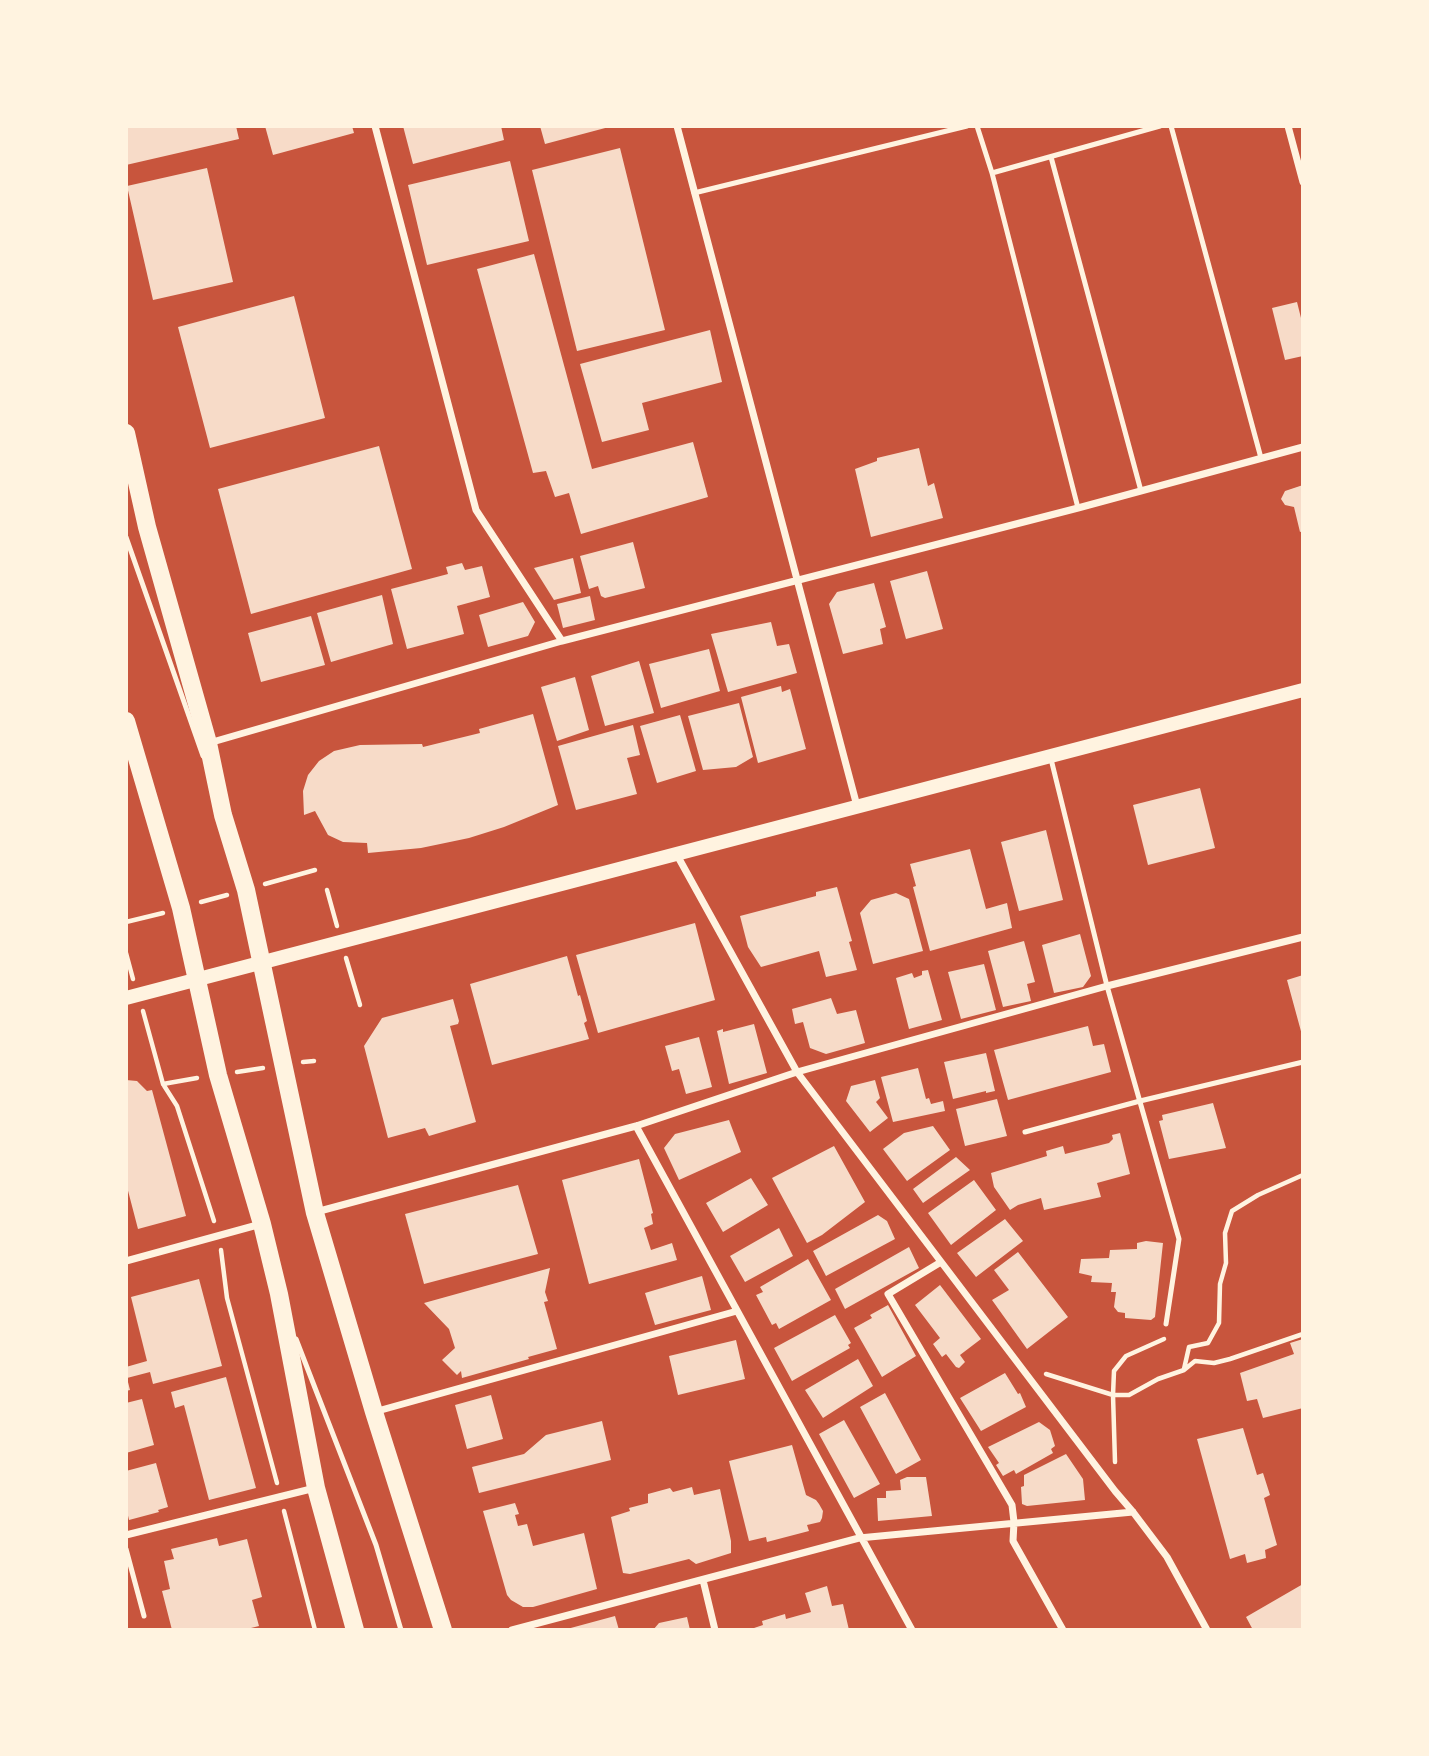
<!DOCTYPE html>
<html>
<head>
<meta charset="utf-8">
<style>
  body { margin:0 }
  #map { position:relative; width:1429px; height:1756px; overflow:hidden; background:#c8553d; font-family:"IBM Plex Sans",sans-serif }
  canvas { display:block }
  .frame { position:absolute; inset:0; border:128px solid #fff3e0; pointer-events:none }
</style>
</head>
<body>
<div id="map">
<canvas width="1429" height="1756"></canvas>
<div class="frame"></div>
</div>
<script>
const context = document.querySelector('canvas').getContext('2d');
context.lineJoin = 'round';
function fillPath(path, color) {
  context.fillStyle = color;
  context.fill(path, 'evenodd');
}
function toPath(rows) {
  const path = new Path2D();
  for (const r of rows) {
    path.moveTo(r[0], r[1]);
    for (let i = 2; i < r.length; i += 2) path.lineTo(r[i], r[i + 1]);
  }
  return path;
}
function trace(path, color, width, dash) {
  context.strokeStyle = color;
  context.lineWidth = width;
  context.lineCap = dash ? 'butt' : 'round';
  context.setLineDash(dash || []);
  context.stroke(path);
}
fillPath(toPath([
  [126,126,236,126,239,139,126,165],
  [265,126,352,126,354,133,273,155],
  [403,126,501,126,504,140,413,164],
  [540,126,608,126,609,127,545,144],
  [620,148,665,330,577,351,532,170],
  [510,161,529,241,427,265,408,185],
  [207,168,233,282,153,300,127,186],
  [534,254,592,469,693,442,708,497,581,534,569,493,555,497,546,471,533,473,477,269],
  [294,296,325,418,210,448,178,327],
  [1297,302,1303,326,1303,356,1285,360,1272,308],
  [710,330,722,382,642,403,649,430,602,442,580,364],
  [379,446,412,569,251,614,218,489],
  [919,448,928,486,934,483,943,518,871,537,855,469,877,461,877,458],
  [1303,485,1303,531,1300,532,1294,507,1285,505,1281,499,1285,491],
  [633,542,645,588,605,598,601,596,598,586,589,589,580,556],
  [573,558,581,593,554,600,534,568],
  [462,563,465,570,482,566,490,597,457,606,464,634,407,649,391,589,448,574,446,567],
  [927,571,943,629,906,639,890,581],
  [874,583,886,627,880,629,883,644,843,654,829,604,837,592],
  [382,595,393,644,331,662,317,613],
  [590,596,595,620,563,628,557,604],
  [523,602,535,622,528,636,488,647,479,615],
  [311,616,325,665,261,682,248,633],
  [771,622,777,646,789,644,797,673,728,692,711,634],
  [709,649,720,691,661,708,649,664],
  [639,661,654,713,605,726,591,676],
  [575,677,589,730,557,741,541,687],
  [781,686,782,692,790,689,806,749,758,763,741,697],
  [739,703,753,757,736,767,703,770,688,716],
  [533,714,558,805,504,827,469,838,421,848,368,853,367,843,343,842,328,835,315,811,304,815,303,791,308,775,319,761,334,751,360,745,422,744,423,747,480,733,479,729],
  [680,715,696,771,657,783,640,726],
  [633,725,640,755,627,758,637,794,576,810,558,746],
  [1200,788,1215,848,1148,865,1133,805],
  [1046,830,1063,900,1019,911,1001,842],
  [970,849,986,909,1007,903,1012,928,930,951,913,887,916,886,910,864],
  [837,887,852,941,849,942,857,970,826,977,819,951,761,967,748,947,740,916,816,896,816,892],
  [896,893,909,899,923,951,873,964,860,913,871,900],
  [695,923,715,1000,598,1033,576,955],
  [1080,934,1091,976,1083,987,1054,993,1042,945],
  [1024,941,1035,982,1027,984,1031,1001,1003,1007,988,951],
  [567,956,578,996,580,995,587,1021,584,1023,589,1039,492,1065,470,984],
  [984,964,996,1010,961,1019,948,972],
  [928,970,942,1020,909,1029,896,978,912,973,914,978,922,975,922,971],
  [1303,975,1303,1035,1302,1035,1287,980],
  [831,998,837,1014,856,1010,865,1043,826,1054,810,1048,803,1022,795,1024,792,1009],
  [453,999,459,1021,458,1024,450,1026,476,1122,429,1136,425,1128,388,1138,364,1046,382,1018],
  [754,1024,767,1073,729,1084,717,1031,723,1029,723,1032],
  [1088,1026,1093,1046,1104,1044,1111,1072,1008,1100,994,1050],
  [699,1037,712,1087,686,1094,679,1069,672,1071,665,1046],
  [986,1053,995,1091,986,1093,986,1091,953,1099,944,1062],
  [918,1068,926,1099,929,1098,931,1104,943,1101,945,1111,893,1122,881,1077],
  [126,1080,137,1081,147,1091,152,1090,186,1216,138,1229,126,1183],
  [875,1080,880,1098,876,1102,888,1118,870,1132,846,1101,851,1086],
  [997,1099,1007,1136,965,1146,956,1109],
  [1213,1103,1226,1148,1169,1159,1159,1121,1163,1120,1162,1115],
  [729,1120,741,1152,679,1180,664,1148,675,1134],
  [933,1126,950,1150,907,1181,883,1149,904,1133],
  [1120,1133,1130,1174,1097,1183,1101,1197,1044,1210,1041,1198,1018,1205,1010,1210,994,1187,991,1173,1047,1156,1046,1151,1063,1146,1065,1154,1109,1143,1113,1139,1112,1135],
  [834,1146,865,1202,822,1235,807,1243,772,1178],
  [956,1157,970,1170,923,1203,913,1189],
  [639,1159,653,1213,651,1214,653,1224,644,1228,651,1250,672,1243,677,1260,589,1284,562,1180],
  [751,1178,768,1205,723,1232,706,1203],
  [974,1180,996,1210,951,1245,928,1213],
  [518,1185,538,1254,424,1284,405,1214],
  [878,1215,887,1221,895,1239,826,1276,813,1251],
  [1005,1219,1023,1241,976,1277,957,1253],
  [779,1228,793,1256,745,1282,730,1256],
  [1146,1241,1163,1243,1155,1317,1151,1320,1125,1318,1125,1313,1118,1312,1114,1307,1116,1292,1111,1292,1112,1283,1091,1282,1092,1276,1079,1273,1081,1259,1109,1258,1110,1250,1137,1249,1137,1243],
  [909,1247,919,1268,845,1309,835,1289],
  [1018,1252,1068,1317,1027,1349,992,1300,1009,1290,994,1270],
  [808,1259,831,1300,779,1329,776,1323,772,1325,756,1295,763,1292,760,1287],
  [550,1268,545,1292,548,1301,544,1302,557,1349,528,1357,529,1359,462,1378,461,1371,457,1375,442,1360,455,1348,449,1329,424,1303],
  [702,1276,711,1310,655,1325,645,1293],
  [199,1279,222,1366,153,1384,150,1372,127,1378,130,1390,126,1391,126,1367,147,1361,131,1297],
  [940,1285,981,1339,960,1355,965,1362,959,1368,956,1367,946,1354,942,1357,933,1344,940,1338,915,1305],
  [888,1305,916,1356,882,1377,854,1328,872,1318,870,1315],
  [835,1315,851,1343,848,1345,850,1348,792,1381,774,1348],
  [1303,1339,1303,1408,1263,1418,1257,1399,1247,1401,1240,1373,1294,1354,1290,1343],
  [736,1340,745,1379,678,1395,669,1356],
  [858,1359,873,1386,823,1418,805,1390],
  [1005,1373,1018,1394,1020,1393,1026,1407,981,1431,960,1398],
  [226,1377,256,1488,209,1500,184,1405,175,1408,171,1392],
  [885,1393,921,1460,896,1474,860,1407],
  [491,1395,503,1439,467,1449,455,1405],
  [142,1399,154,1445,126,1453,126,1403],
  [844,1420,880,1484,854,1498,819,1434],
  [602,1421,611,1460,479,1493,472,1467,524,1454,546,1435],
  [1039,1422,1050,1430,1055,1446,1051,1449,1053,1453,1016,1474,1014,1470,1003,1476,996,1465,999,1463,988,1447],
  [1243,1428,1257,1475,1263,1473,1270,1495,1264,1498,1277,1545,1265,1550,1266,1558,1247,1563,1245,1554,1230,1559,1197,1439],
  [792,1445,806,1495,816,1500,819,1504,823,1511,822,1518,820,1522,807,1525,809,1531,767,1542,766,1537,749,1541,729,1461],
  [1066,1454,1083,1479,1085,1500,1027,1506,1022,1504,1021,1487,1024,1486,1024,1475],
  [156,1463,168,1507,158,1510,159,1512,129,1520,126,1507,126,1471],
  [907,1477,926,1477,932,1516,878,1521,877,1498,886,1498,886,1491,901,1490,900,1480],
  [692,1487,694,1495,720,1489,731,1541,731,1553,696,1564,689,1559,630,1574,623,1573,611,1517,630,1511,629,1508,648,1503,648,1494,670,1488,673,1492],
  [515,1503,519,1514,515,1515,518,1526,527,1524,533,1546,584,1533,597,1589,533,1607,523,1607,511,1600,507,1595,483,1511],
  [217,1538,219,1546,247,1539,262,1597,252,1600,259,1626,243,1630,172,1630,162,1591,170,1589,164,1561,174,1559,171,1549],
  [1303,1584,1303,1630,1253,1630,1246,1617],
  [827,1586,832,1606,843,1604,849,1630,748,1630,763,1625,762,1621,785,1614,786,1619,811,1612,805,1593],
  [615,1616,619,1630,567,1630,567,1629],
  [687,1617,690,1630,653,1630,659,1623]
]), '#f7dbc8');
trace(toPath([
  [265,884,315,870],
  [327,890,337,926],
  [201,902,227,895],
  [126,922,163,913],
  [126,953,133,979],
  [346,958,360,1005],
  [143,1011,163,1084,177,1106,214,1221],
  [303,1062,314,1061],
  [237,1072,263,1068],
  [163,1084,197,1078],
  [221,1250,227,1298,277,1483],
  [1164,1339,1126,1356,1114,1371,1113,1395,1129,1395,1158,1379,1184,1370,1195,1361,1214,1363,1230,1359,1303,1334],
  [1184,1369,1189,1347,1208,1343,1219,1323,1220,1284,1226,1263,1225,1233,1232,1211,1258,1195,1303,1175],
  [1046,1374,1113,1395,1115,1462],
  [284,1511,315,1630]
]), '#fff3e0', 4.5);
trace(toPath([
  [977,126,992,173,1078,508],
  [1171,126,1261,458],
  [1051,157,1141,491],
  [992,173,1160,126],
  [694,193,967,126],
  [126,537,203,756],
  [1051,759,1107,986,1179,1239,1166,1324],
  [1025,1132,1140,1101,1303,1062],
  [296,1339,376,1545,401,1630],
  [126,1549,144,1616]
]), '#fff3e0', 5);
trace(toPath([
  [375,126,476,510,562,641],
  [677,126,857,806],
  [1288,126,1303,182],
  [209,743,562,641,1078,508,1303,447],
  [677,855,797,1072,1115,1491,1133,1512,1167,1557,1207,1630],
  [636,1126,912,1630],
  [316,1212,636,1126,797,1072,1107,986,1303,937],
  [126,1261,261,1224],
  [941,1262,888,1294,1012,1505,1014,1522,1013,1541,1063,1630],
  [374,1412,737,1311],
  [126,1535,315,1488],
  [703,1580,715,1630],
  [512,1630,859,1538,1133,1512]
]), '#fff3e0', 7);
trace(toPath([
  [126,998,1303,690]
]), '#fff3e0', 14);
trace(toPath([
  [126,433,147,527,208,743,223,815,246,890,315,1213,374,1412,443,1630],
  [126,721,181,908,218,1075,262,1224,279,1294,316,1488,355,1630]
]), '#fff3e0', 18);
</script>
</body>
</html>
